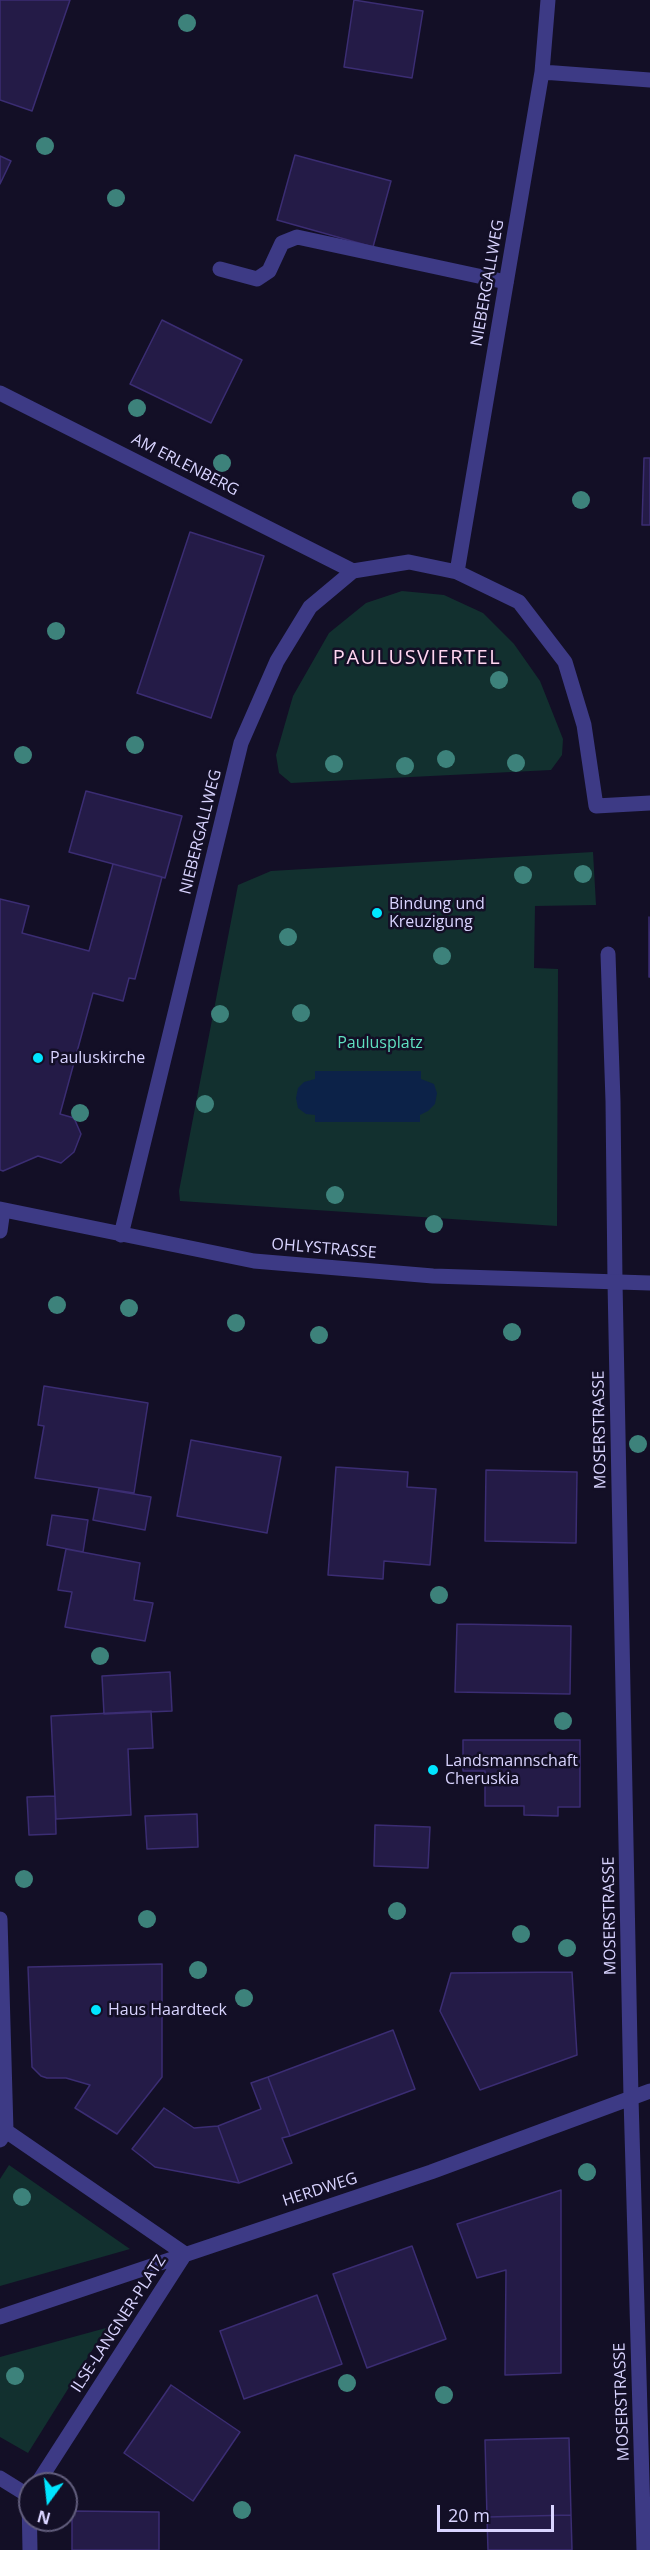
<!DOCTYPE html>
<html>
<head>
<meta charset="utf-8">
<style>
  body { margin:0 }
  #map { position:relative; width:650px; height:2550px; overflow:hidden; background:#130f26; font-family:"Open Sans",sans-serif }
  canvas { display:block }
  .north { position:absolute; left:18px; top:2472px; width:60px; height:60px; box-sizing:border-box; background:#130f26; border:2px solid #625e7d; border-radius:50%; rotate:195deg; font-size:16px; font-weight:700; line-height:24px; text-align:center; color:#d9d4ff }
  .north::after { content:''; display:block; margin:auto; width:21px; height:27px; background:#00e5ff; clip-path:polygon(50% 0,100% 100%,50% 72%,0 100%) }
  .scale { position:absolute; left:437px; top:2505px; width:117px; height:27px; box-sizing:border-box; border:3px solid #d9d4ff; border-top:0; padding-left:8px; font-size:18px; line-height:21px; white-space:nowrap; color:#d9d4ff; -webkit-text-stroke:4px #130f26; paint-order:stroke }
</style>
</head>
<body>
<div id="map">
<canvas width="650" height="2550"></canvas>
<div class="north">N</div>
<div class="scale">20 m</div>
</div>
<script>
const context = document.querySelector('canvas').getContext('2d');
context.lineJoin = 'round';
function fillPath(path, color) {
  context.fillStyle = color;
  context.fill(path, 'evenodd');
}
function toPath(rows) {
  const path = new Path2D();
  for (const r of rows) {
    path.moveTo(r[0], r[1]);
    for (let i = 2; i < r.length; i += 2) path.lineTo(r[i], r[i + 1]);
  }
  return path;
}
function trace(path, color, width, dash) {
  context.strokeStyle = color;
  context.lineWidth = width;
  context.lineCap = dash ? 'butt' : 'round';
  context.setLineDash(dash || []);
  context.stroke(path);
}
function write(font, color, halo, rows, align = 'center') {
  context.font = font + ' "Open Sans",sans-serif';
  context.lineWidth = 5;
  context.setLineDash([]);
  context.textBaseline = 'middle';
  context.strokeStyle = halo;
  context.fillStyle = color;
  for (const [text, x, y, turn = 0] of rows) {
    context.save();
    context.translate(x, y);
    context.rotate((+turn || 0) * Math.PI / 180);
    context.textAlign = isNaN(turn) ? turn : align;
    if (halo) context.strokeText(text, 0, 0);
    context.fillText(text, 0, 0);
    context.restore();
  }
}
fillPath(toPath([
  [402,591,444,595,483,613,514,644,540,681,563,739,562,755,551,770,291,783,279,773,276,755,293,696,329,633,366,603],
  [593,852,596,905,535,906,534,968,558,969,557,1226,180,1201,179,1191,238,885,271,871],
  [9,2165,130,2249,0,2286,0,2179],
  [106,2328,28,2453,0,2437,0,2357]
]), '#12302f');
fillPath(toPath([
  [315,1071,421,1071,421,1079,434,1084,437,1093,435,1104,428,1111,420,1115,420,1122,315,1122,315,1115,306,1114,298,1108,296,1098,298,1088,304,1082,315,1079]
]), '#0c2248');
const building = toPath([
  [0,0,70,0,32,111,0,100,0,0],
  [354,0,423,11,412,78,344,67,354,0],
  [295,155,391,181,373,247,277,220,295,155],
  [0,156,11,161,0,184,0,156],
  [162,320,242,360,211,423,130,384,162,320],
  [644,458,650,458,650,525,642,525,644,458],
  [190,532,264,556,211,718,137,693,190,532],
  [86,791,182,816,165,878,69,852,86,791],
  [113,864,162,877,135,979,129,978,123,1001,93,993,60,1114,74,1118,81,1134,74,1152,61,1163,38,1156,3,1171,0,1170,0,899,29,906,22,933,89,951,113,864],
  [649,917,650,977,649,977,649,917],
  [44,1386,148,1403,134,1493,35,1478,44,1426,38,1425,44,1386],
  [191,1440,281,1457,267,1533,177,1516,191,1440],
  [336,1467,408,1472,407,1487,436,1489,430,1565,384,1561,383,1579,328,1575,336,1467],
  [486,1470,577,1472,576,1543,485,1541,486,1470],
  [99,1488,151,1497,145,1530,93,1520,99,1488],
  [52,1515,88,1520,83,1552,47,1545,52,1515],
  [66,1549,140,1563,134,1600,153,1603,145,1641,65,1627,72,1592,58,1590,66,1549],
  [457,1624,571,1626,570,1694,455,1692,457,1624],
  [170,1672,172,1711,104,1714,102,1676,170,1672],
  [151,1711,153,1748,128,1749,131,1815,56,1819,51,1716,151,1711],
  [463,1740,580,1740,580,1807,558,1807,558,1816,524,1815,524,1806,485,1806,485,1771,463,1771,463,1740],
  [55,1796,56,1834,29,1835,27,1797,55,1796],
  [197,1814,198,1847,147,1849,145,1816,197,1814],
  [375,1825,430,1827,428,1868,374,1866,375,1825],
  [162,1964,162,2077,117,2134,75,2108,90,2085,66,2078,47,2078,41,2076,32,2067,28,1967,162,1964],
  [572,1972,577,2055,480,2090,440,2011,451,1973,572,1972],
  [393,2030,415,2089,290,2136,268,2077,393,2030],
  [268,2077,290,2136,282,2138,292,2163,239,2183,218,2126,261,2109,251,2083,268,2077],
  [164,2108,194,2128,218,2126,239,2183,155,2167,132,2149,164,2108],
  [561,2190,561,2373,505,2375,506,2270,477,2278,457,2224,561,2190],
  [412,2246,446,2339,367,2368,333,2274,412,2246],
  [317,2295,342,2364,244,2399,220,2331,317,2295],
  [171,2385,240,2432,193,2501,124,2453,171,2385],
  [569,2438,571,2515,487,2517,485,2440,569,2438],
  [72,2511,159,2512,159,2550,72,2550,72,2511],
  [571,2515,572,2550,488,2550,487,2517,571,2515]
]);
fillPath(building, '#241b47');
trace(building, '#3b2d73', 1.5);
trace(toPath([
  [220,269,257,279,269,271,282,243,297,237,506,282],
  [608,954,613,1101,615,1282]
]), '#3d3a85', 15);
trace(toPath([
  [542,72,650,80],
  [0,393,353,571],
  [457,572,542,72,548,0],
  [0,1209,254,1261,433,1276,650,1283],
  [0,1231,3,1210],
  [121,1235,241,743,277,661,310,607,353,571,409,562,457,572,519,602,565,662,584,725,596,806,650,803],
  [615,1282,631,2098,644,2550],
  [0,1919,6,2131],
  [0,2140,6,2131,185,2254,37,2484],
  [0,2317,431,2172,650,2091],
  [0,2478,29,2496,30,2494],
  [29,2496,30,2550]
]), '#3d3a85', 15);
context.fillStyle = '#3d827b';
for (const [x, y] of [
  [187,23],
  [45,146],
  [116,198],
  [137,408],
  [222,463],
  [581,500],
  [56,631],
  [499,680],
  [135,745],
  [23,755],
  [446,759],
  [516,763],
  [334,764],
  [405,766],
  [583,874],
  [523,875],
  [288,937],
  [442,956],
  [301,1013],
  [220,1014],
  [205,1104],
  [80,1113],
  [335,1195],
  [434,1224],
  [57,1305],
  [129,1308],
  [236,1323],
  [512,1332],
  [319,1335],
  [638,1444],
  [439,1595],
  [100,1656],
  [563,1721],
  [24,1879],
  [397,1911],
  [147,1919],
  [521,1934],
  [567,1948],
  [198,1970],
  [244,1998],
  [587,2172],
  [22,2197],
  [15,2376],
  [347,2383],
  [444,2395],
  [242,2510]
]) {
  context.beginPath();
  context.arc(x, y, 9, 0, 2 * Math.PI);
  context.fill();
}
for (const [x, y, r, color] of [
  [377,913,6,"#00e5ff"],
  [38,1058,6,"#00e5ff"],
  [433,1770,6,"#00e5ff"],
  [96,2010,6,"#00e5ff"]
]) {
  const dot = new Path2D();
  dot.arc(x, y, r, 0, 2 * Math.PI);
  context.fillStyle = color;
  context.fill(dot);
  trace(dot, '#130f26', 2);
}
write('16px', '#d9d4ff', '#130f26', [
  ["NIEBERGALLWEG",488,283,-80],
  ["AM ERLENBERG",185,465,27],
  ["NIEBERGALLWEG",201,832,-76],
  ["OHLYSTRASSE",324,1249,5],
  ["MOSERSTRASSE",600,1430,-91],
  ["MOSERSTRASSE",610,1916,-91],
  ["HERDWEG",320,2190,-18],
  ["ILSE-LANGNER-PLATZ",119,2324,-57],
  ["MOSERSTRASSE",622,2402,-92]
]);
write('16px', '#d9d4ff', '#130f26', [
  ["Bindung und",389,904],
  ["Kreuzigung",389,922],
  ["Pauluskirche",50,1058],
  ["Landsmannschaft",445,1761],
  ["Cheruskia",445,1779],
  ["Haus Haardteck",108,2010]
], 'left');
write('16px', '#5fe0c0', '#130f26', [
  ["Paulusplatz",380,1043]
]);
context.letterSpacing = '1.5px';
write('20px', '#ffd6f0', '#130f26', [
  ["PAULUSVIERTEL",417,658]
]);
context.letterSpacing = '0px';
</script>
</body>
</html>
